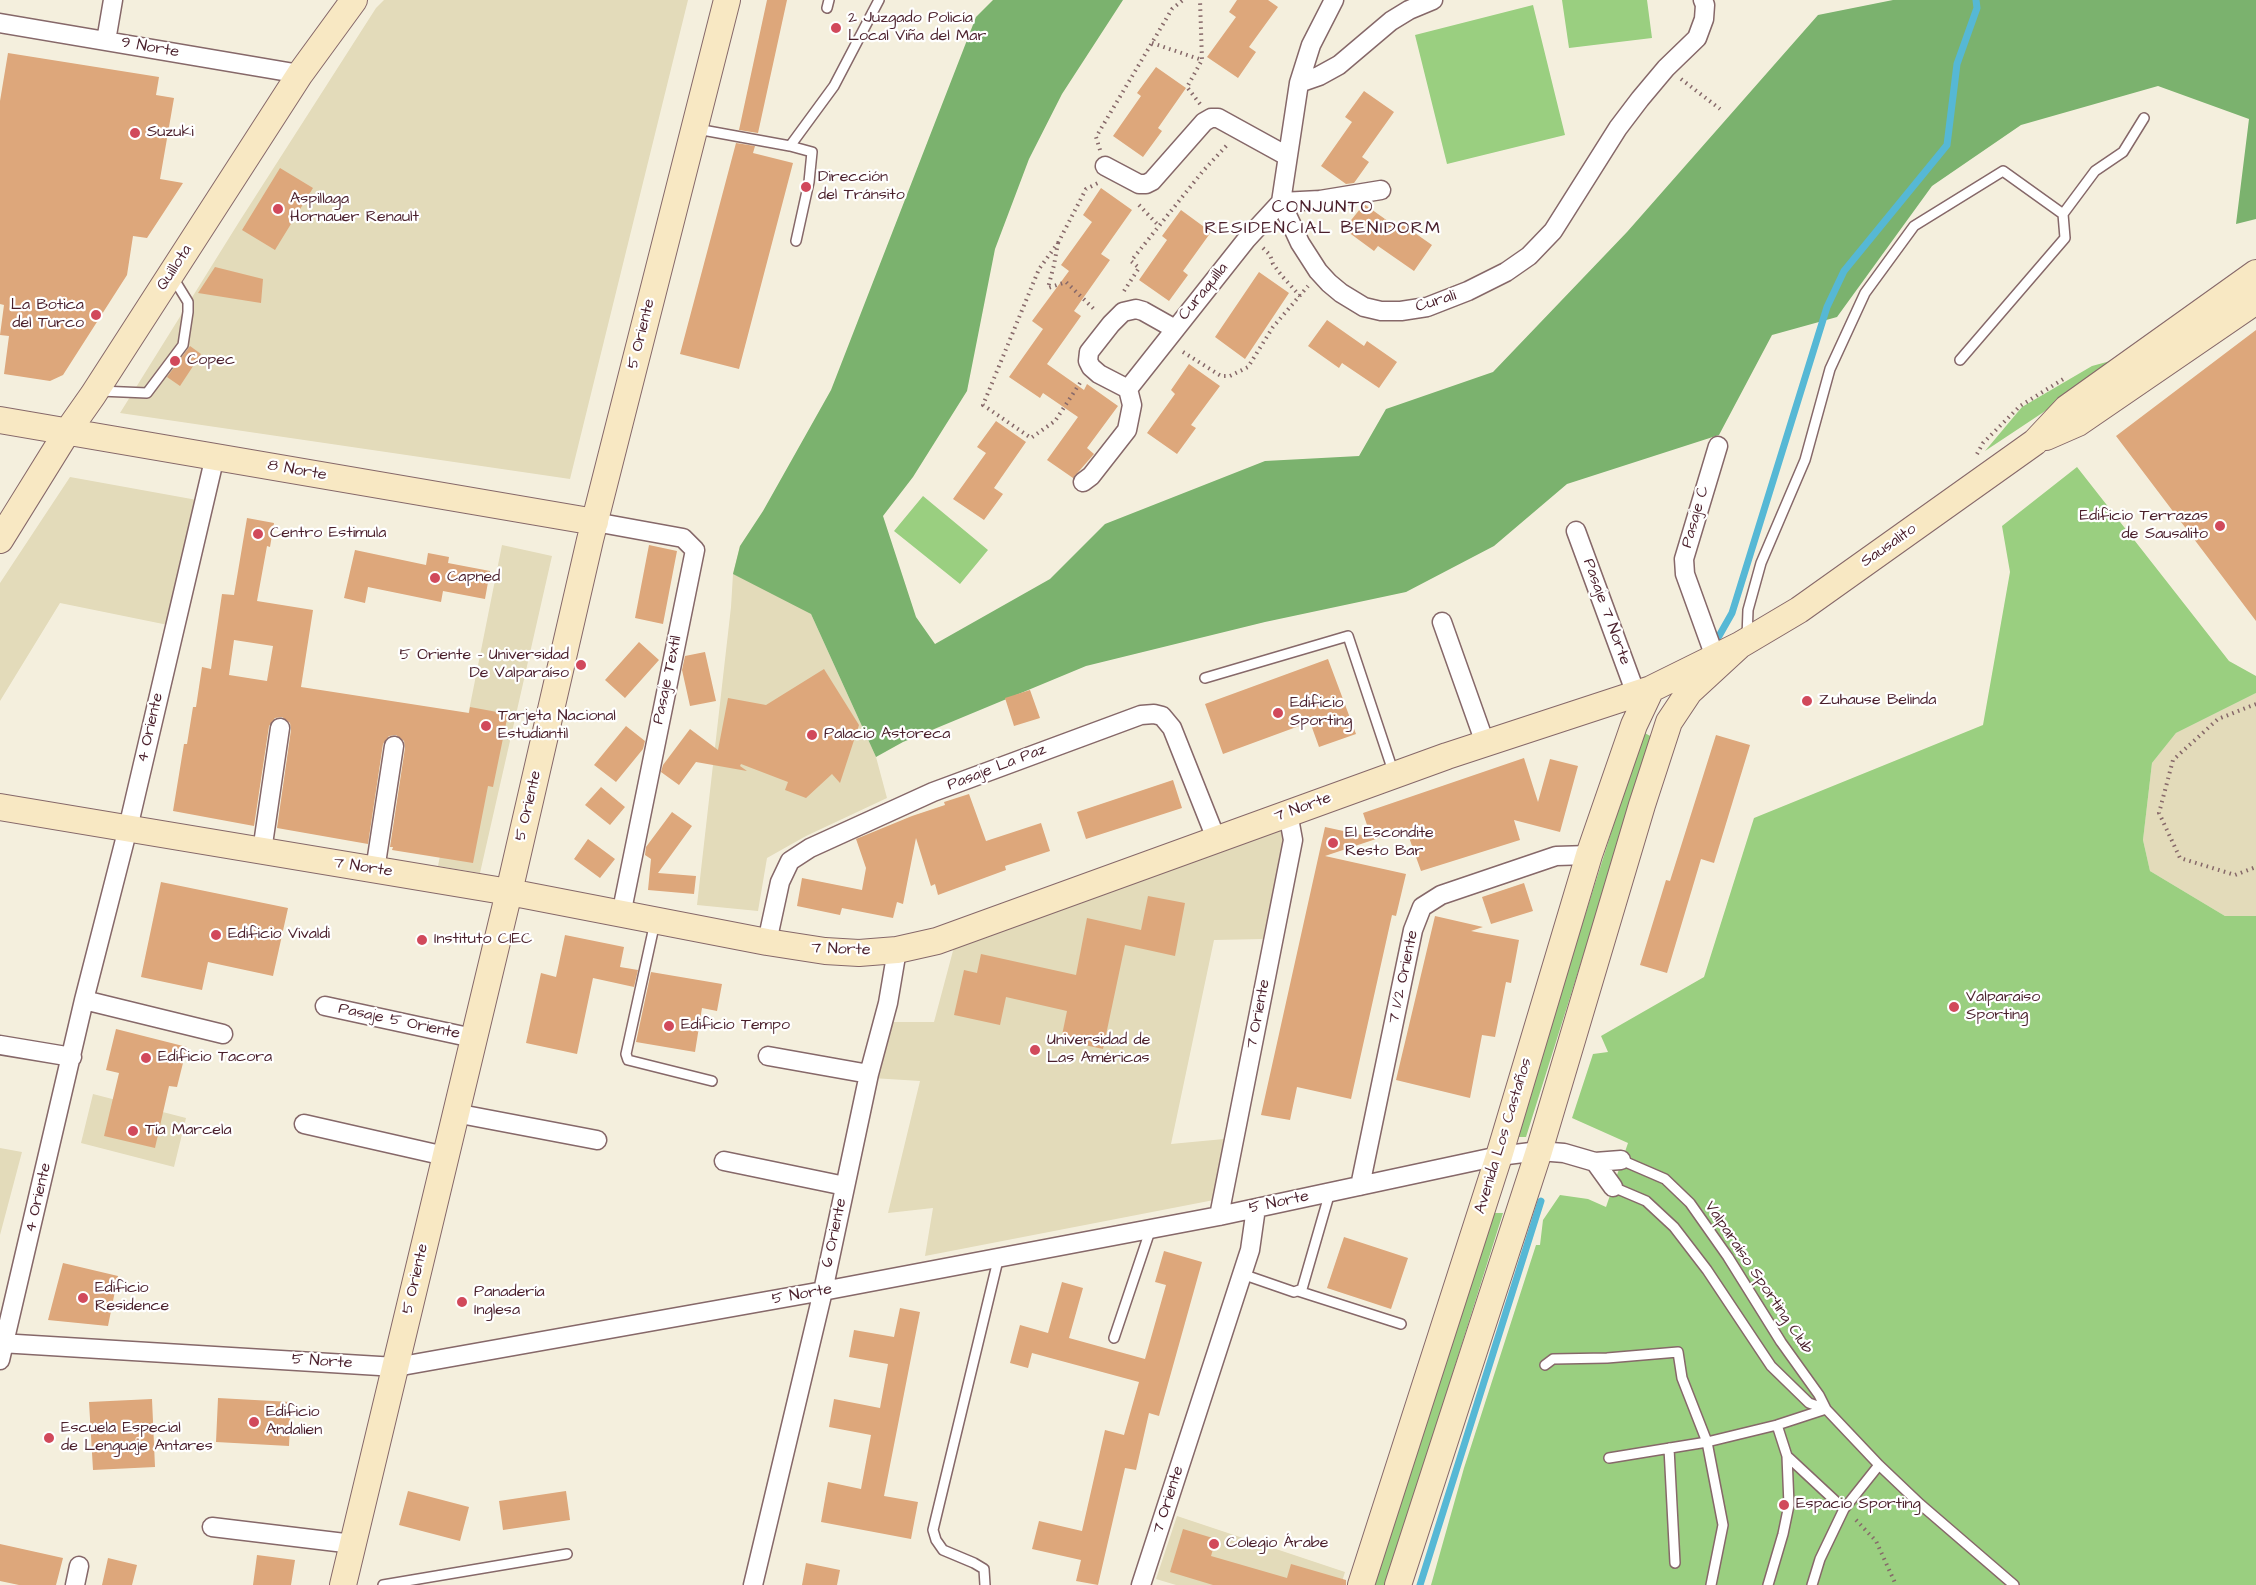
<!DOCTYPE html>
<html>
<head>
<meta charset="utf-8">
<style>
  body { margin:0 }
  canvas { display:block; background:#f4efdd }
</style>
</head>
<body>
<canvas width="2256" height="1585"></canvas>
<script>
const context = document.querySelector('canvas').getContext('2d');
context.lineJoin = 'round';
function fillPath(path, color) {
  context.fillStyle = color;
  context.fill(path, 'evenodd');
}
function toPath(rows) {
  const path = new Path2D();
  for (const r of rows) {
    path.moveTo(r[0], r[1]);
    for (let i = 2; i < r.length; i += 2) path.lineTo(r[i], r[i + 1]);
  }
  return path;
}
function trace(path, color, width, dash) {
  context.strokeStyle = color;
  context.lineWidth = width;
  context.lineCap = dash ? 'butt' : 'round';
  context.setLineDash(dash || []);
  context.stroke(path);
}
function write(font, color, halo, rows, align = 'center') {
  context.font = font + ' "Architects Daughter",sans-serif';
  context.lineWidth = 4.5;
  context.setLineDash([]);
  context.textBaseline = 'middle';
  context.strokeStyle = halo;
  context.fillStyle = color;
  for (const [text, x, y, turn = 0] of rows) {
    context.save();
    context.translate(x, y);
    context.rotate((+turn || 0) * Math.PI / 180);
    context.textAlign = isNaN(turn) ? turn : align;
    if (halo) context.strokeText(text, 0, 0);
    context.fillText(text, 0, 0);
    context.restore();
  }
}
fillPath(toPath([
  [384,0,688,0,570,479,120,413,239,222,376,8],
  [70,477,197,500,168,625,60,603,0,701,0,583],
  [502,545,552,556,480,873,438,866],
  [740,546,811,614,876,757,887,798,806,836,767,858,758,911,697,905,731,607,733,574],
  [2256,693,2256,916,2225,916,2150,871,2143,840,2152,763,2176,733],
  [1281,825,1284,841,1263,939,1214,940,1171,1144,1224,1139,1214,1200,925,1256,933,1208,888,1213,920,1081,872,1078,888,1022,934,1022,954,947],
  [93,1094,186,1118,174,1167,81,1143],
  [0,1148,22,1152,0,1235],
  [1177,1516,1345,1572,1341,1585,1176,1585,1156,1579]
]), '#e3dbba');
fillPath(toPath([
  [1562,0,1647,0,1652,38,1569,48],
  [1533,5,1565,135,1447,164,1415,35],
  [2114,360,2116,364,1985,451,2022,407,2092,366],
  [2077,467,2229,661,2256,676,2256,693,2176,733,2152,763,2143,840,2150,871,2225,916,2256,916,2256,1585,1431,1585,1464,1468,1536,1245,1540,1245,1543,1220,1560,1195,1588,1199,1606,1207,1628,1143,1572,1118,1593,1054,1608,1052,1601,1036,1704,977,1754,818,1983,725,2010,572,2002,526],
  [923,496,988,550,960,584,894,531],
  [1643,732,1652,737,1526,1137,1515,1137],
  [1491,1213,1503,1213,1386,1585,1373,1585]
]), '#9acf80');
fillPath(toPath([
  [993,0,1123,0,1062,94,1029,159,995,249,967,391,913,477,883,516,916,617,935,644,1050,579,1105,524,1265,461,1359,456,1386,409,1493,372,1627,232,1818,15,1893,0,2256,0,2256,219,2236,224,2249,119,2158,86,2021,125,1932,186,1837,317,1772,335,1719,435,1567,484,1494,546,1406,592,1265,622,1086,666,903,742,876,757,811,614,733,574,740,546,763,511,831,390,976,17]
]), '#7bb26e');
trace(toPath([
  [1719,636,1732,613,1827,307,1844,271,1947,145,1957,64,1977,8,1976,0],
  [1420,1585,1541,1201]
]), '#56b8d5', 7);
fillPath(toPath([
  [767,0,787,0,758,133,739,130],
  [1237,0,1268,0,1278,7,1249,47,1256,52,1238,78,1207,57,1236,17,1229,12],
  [8,53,159,77,156,95,174,98,160,179,183,183,147,238,133,236,127,275,63,375,50,381,4,374,9,336,0,335,4,305,0,304,0,101],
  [1156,67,1186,88,1158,128,1162,131,1143,157,1113,136,1141,96,1137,93],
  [1364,91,1394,112,1362,157,1369,162,1354,183,1346,184,1321,166,1352,122,1345,117],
  [736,143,755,146,753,153,793,163,739,369,680,354],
  [280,168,313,188,275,250,242,230],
  [1101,188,1132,210,1101,254,1110,260,1074,311,1081,316,1047,364,1084,390,1087,384,1118,406,1087,448,1094,454,1073,478,1047,460,1078,417,1043,393,1040,398,1009,377,1043,329,1032,321,1069,271,1061,265,1092,222,1083,215],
  [1364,204,1399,229,1402,224,1432,245,1414,271,1378,246,1374,251,1344,229],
  [1181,210,1211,232,1183,271,1188,275,1169,301,1139,280,1167,240,1162,236],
  [215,267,263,279,261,303,198,293],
  [1259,272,1289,293,1245,359,1215,337],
  [1327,320,1364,346,1367,341,1397,362,1379,388,1342,363,1339,368,1308,346],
  [2256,330,2256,621,2116,436],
  [190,346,201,354,180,386,167,377],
  [1189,364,1220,386,1191,425,1196,428,1177,454,1147,433,1175,394,1171,390],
  [996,421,1026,442,994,488,1003,494,984,520,953,499,986,453,977,447],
  [247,518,274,523,270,547,267,546,257,601,313,610,301,687,469,713,470,707,508,714,493,787,488,786,473,863,392,850,393,847,390,847,405,748,404,741,396,735,389,736,383,744,368,844,277,828,291,730,290,723,282,717,275,718,269,726,254,826,173,811,184,744,187,744,193,707,196,707,202,667,211,669,222,594,234,595],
  [234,640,273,646,267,681,229,675],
  [649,545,677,551,663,624,635,618],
  [355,550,426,565,428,553,449,557,448,563,490,571,485,599,443,591,441,602,368,587,365,603,344,598],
  [639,642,659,660,625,698,605,680],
  [705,652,716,701,690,706,682,670,685,656],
  [1328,659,1356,734,1319,747,1310,722,1223,754,1205,704],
  [824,669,859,725,840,783,832,774,806,798,785,790,788,782,741,764,740,766,747,771,696,762,679,785,661,772,663,765,690,729,718,750,728,698,766,705],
  [1030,690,1040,718,1014,726,1005,698],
  [626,726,645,741,643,749,616,782,594,765],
  [1716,735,1750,745,1714,863,1701,859,1667,973,1640,965,1666,880,1670,881],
  [1524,758,1538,802,1550,759,1578,766,1560,832,1514,820,1520,840,1421,871,1406,829,1325,856,1406,874,1396,916,1392,915,1351,1099,1297,1087,1290,1120,1261,1115,1325,827,1371,837,1363,813],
  [1173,780,1182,808,1086,839,1077,812],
  [601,787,625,807,610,825,585,805],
  [969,794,986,841,1041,823,1050,851,1005,866,1006,870,938,895,935,884,931,886,916,838,903,904,897,902,893,918,842,908,840,915,797,906,802,878,862,890,866,868,856,839,912,816,945,805,944,802],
  [672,812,692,826,658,873,696,876,694,894,648,890,651,859,645,855,646,847],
  [588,839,615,859,600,878,574,859],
  [161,882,288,908,273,976,208,962,202,990,141,977],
  [1524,883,1533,911,1491,924,1482,897],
  [1148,896,1185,903,1175,956,1125,945,1103,1049,1061,1040,1067,1011,1006,997,1000,1025,954,1015,964,970,977,973,981,954,1076,975,1087,918,1141,930],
  [1435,916,1483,927,1471,931,1519,940,1511,983,1506,982,1495,1037,1482,1035,1470,1098,1396,1080],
  [565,935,624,947,620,967,638,970,634,987,593,978,577,1054,526,1043,541,973,556,977],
  [651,972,722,984,717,1011,702,1008,695,1052,636,1042],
  [116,1029,187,1047,177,1087,169,1086,155,1148,104,1136,119,1073,106,1070],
  [1344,1237,1408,1258,1391,1309,1327,1288],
  [1164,1251,1202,1262,1159,1416,1149,1413,1136,1470,1125,1468,1098,1585,1076,1581,1081,1560,1032,1549,1039,1521,1082,1531,1105,1430,1124,1435,1139,1382,1032,1353,1028,1368,1010,1363,1020,1325,1048,1333,1062,1282,1083,1288,1069,1338,1145,1359,1166,1285,1155,1282],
  [63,1263,118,1276,108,1326,48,1320],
  [900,1308,920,1312,884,1496,918,1502,911,1539,821,1522,828,1482,861,1489,871,1435,829,1427,834,1399,880,1408,888,1364,849,1357,854,1330,894,1337],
  [218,1398,291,1402,289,1446,216,1442],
  [152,1399,155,1467,93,1470,89,1402],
  [408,1491,469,1507,460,1541,399,1525],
  [566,1491,570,1520,503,1530,499,1501],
  [1183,1529,1216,1539,1211,1556,1287,1578,1291,1564,1346,1580,1346,1585,1213,1585,1170,1572],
  [0,1544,63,1558,56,1585,19,1585,0,1581],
  [257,1555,295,1560,291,1585,253,1585],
  [108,1558,137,1565,132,1585,102,1585],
  [806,1563,840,1570,837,1585,802,1585]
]), '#dda77b');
const lane = toPath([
  [827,8,829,0],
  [697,129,790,146,834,86,879,0],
  [790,146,812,152,809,182,796,241],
  [1960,360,2065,238,2063,214],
  [100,391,147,393,183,345,188,312,188,302,172,276],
  [1747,638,1748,610,1761,563,1805,460,1830,369,1865,293,1914,226,2003,171,2063,214,2095,171,2123,152,2144,118],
  [1205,678,1348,636,1394,774],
  [655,922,626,1054,628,1060,712,1081],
  [1613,1187,1646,1201,1674,1227,1707,1270,1771,1366,1809,1403,1826,1409,1819,1395,1781,1342,1728,1257,1690,1203,1665,1179,1621,1160],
  [1242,1274,1294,1292,1302,1289,1330,1192],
  [1298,1291,1401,1324],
  [1114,1338,1151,1228],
  [1545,1365,1553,1359,1607,1358,1678,1352,1682,1378,1707,1442,1723,1525,1711,1585],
  [1777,1425,1787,1456,1844,1509],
  [1669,1448,1675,1563],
  [1609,1458,1707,1442,1777,1425,1826,1409,1879,1465,1920,1504,2014,1585],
  [383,1585,567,1554],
  [985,1585,984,1569,974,1563,943,1550,936,1540,933,1530,999,1256],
  [1768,1585,1783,1534,1789,1505,1787,1456],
  [1812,1585,1820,1559,1844,1509,1879,1465]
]);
const street = toPath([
  [1334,0,1311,45,1299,83,1281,202,1300,243,1318,271,1329,283,1341,293,1364,307,1381,311,1401,311,1427,307,1468,291,1506,272,1529,256,1553,231,1618,128,1640,99,1666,68,1697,38,1704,19,1705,5,1703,0],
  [0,23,300,74],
  [106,41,113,0],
  [1299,83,1319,76,1339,65,1391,21,1409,10,1433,0],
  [1105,166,1139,184,1146,184,1152,181,1204,122,1211,118,1218,118,1287,156],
  [1128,389,1099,374,1091,367,1088,361,1089,352,1111,324,1123,312,1136,309,1143,311,1175,329],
  [1083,482,1091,476,1127,430,1132,405,1128,389,1246,240,1281,202,1320,200,1381,190],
  [595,522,683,538,695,550,621,915],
  [1576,531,1636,694],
  [1442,622,1485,743],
  [1715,657,1685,574,1684,559,1718,446],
  [262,851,280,728],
  [375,870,394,746],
  [767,942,780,882,790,861,810,848,933,792,1141,715,1154,714,1162,716,1172,728,1217,841],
  [84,1000,223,1034],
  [325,1006,473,1038],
  [0,1045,72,1057],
  [768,1056,869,1074],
  [455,1113,597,1140],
  [304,1124,445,1156],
  [724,1161,845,1186],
  [1595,1162,1613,1187],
  [1360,1186,1413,930,1422,907,1441,895,1556,856,1589,855],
  [1219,1216,1293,840,1288,813],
  [0,1343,396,1367,823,1291,1219,1216,1499,1156,1539,1151,1564,1153,1595,1162,1621,1160],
  [0,1360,84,1000,128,828,215,456],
  [212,1527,353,1544],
  [75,1585,79,1566],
  [753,1585,823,1291,869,1074,888,1003,897,950],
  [1141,1585,1250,1250,1256,1208]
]);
const secondary = toPath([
  [0,420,595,522],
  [2046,437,2078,423,2256,301],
  [0,540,67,432,93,395,300,74,354,0],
  [0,807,509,892,767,942,825,951,859,953,897,950,937,941,1447,756,1651,689,1740,645],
  [343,1585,509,892,590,540,727,0],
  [1361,1585,1499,1156,1589,855,1634,725,1651,689],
  [1398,1585,1539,1151,1642,805,1669,722,1689,692,1740,645,1799,610,2035,442,2067,408,2256,273]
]);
trace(lane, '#866869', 12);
trace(street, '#866869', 21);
trace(secondary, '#866869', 28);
trace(toPath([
  [1152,43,1202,60,1200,0],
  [1681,79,1720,109],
  [1200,104,1187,87,1202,60],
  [1100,150,1096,137,1172,9,1183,0],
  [1139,205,1159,226],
  [1058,243,1086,189,1098,183],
  [1263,248,1270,255,1273,264,1282,276,1300,296],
  [1124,291,1139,268,1131,261,1203,171,1228,144],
  [1183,352,1221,376,1230,376,1248,367,1273,327,1308,286],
  [1080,383,1055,421,1031,438,983,405,1039,269,1058,243,1054,265,1048,288,1066,282,1096,311],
  [1977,454,1983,443,2020,406,2065,378],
  [2256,704,2218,719,2173,760,2159,813,2180,858,2235,875,2256,867],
  [1856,1520,1876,1541,1896,1585]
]), '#866869', 4, [1.5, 4.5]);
trace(lane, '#fff', 9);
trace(street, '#fff', 18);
trace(secondary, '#f8e8c3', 26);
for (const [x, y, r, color] of [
  [836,28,6,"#d1495b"],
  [135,133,6,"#d1495b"],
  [806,187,6,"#d1495b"],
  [278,209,6,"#d1495b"],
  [96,315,6,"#d1495b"],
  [175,361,6,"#d1495b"],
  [2220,526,6,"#d1495b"],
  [258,534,6,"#d1495b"],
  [435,578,6,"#d1495b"],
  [581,665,6,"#d1495b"],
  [1807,701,6,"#d1495b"],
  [1278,713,6,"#d1495b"],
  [486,726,6,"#d1495b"],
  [812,735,6,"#d1495b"],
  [1333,843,6,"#d1495b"],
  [216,935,6,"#d1495b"],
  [422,940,6,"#d1495b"],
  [1954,1007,6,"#d1495b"],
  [669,1026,6,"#d1495b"],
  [1035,1050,6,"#d1495b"],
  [146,1058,6,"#d1495b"],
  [133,1131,6,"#d1495b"],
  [83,1298,6,"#d1495b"],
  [462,1302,6,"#d1495b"],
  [254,1422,6,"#d1495b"],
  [49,1438,6,"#d1495b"],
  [1784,1505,6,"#d1495b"],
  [1214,1544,6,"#d1495b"]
]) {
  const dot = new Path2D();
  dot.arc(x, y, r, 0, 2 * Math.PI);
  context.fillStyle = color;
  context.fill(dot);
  trace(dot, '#fff', 2);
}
write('16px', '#4a1f2b', '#fff', [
  ["2 Juzgado Policía",848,19],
  ["Local Viña del Mar",848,37],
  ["Suzuki",147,133],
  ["Dirección",818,178],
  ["del Tránsito",818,196],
  ["Aspillaga",290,200],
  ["Hornauer Renault",290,218],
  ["La Botica",84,306,"right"],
  ["del Turco",84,324,"right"],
  ["Copec",187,361],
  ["Edificio Terrazas",2208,517,"right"],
  ["de Sausalito",2208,535,"right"],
  ["Centro Estimula",270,534],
  ["Capned",447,578],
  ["5 Oriente - Universidad",569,656,"right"],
  ["De Valparaíso",569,674,"right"],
  ["Zuhause Belinda",1819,701],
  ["Edificio",1290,704],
  ["Sporting",1290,722],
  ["Tarjeta Nacional",498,717],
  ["Estudiantil",498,735],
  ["Palacio Astoreca",824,735],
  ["El Escondite",1345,834],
  ["Resto Bar",1345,852],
  ["Edificio Vivaldi",228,935],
  ["Instituto CIEC",434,940],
  ["Valparaíso",1966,998],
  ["Sporting",1966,1016],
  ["Edificio Tempo",681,1026],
  ["Universidad de",1047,1041],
  ["Las Américas",1047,1059],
  ["Edificio Tacora",158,1058],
  ["Tía Marcela",145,1131],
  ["Edificio",95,1289],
  ["Residence",95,1307],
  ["Panadería",474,1293],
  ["Inglesa",474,1311],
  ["Edificio",266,1413],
  ["Andalien",266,1431],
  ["Escuela Especial",61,1429],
  ["de Lenguaje Antares",61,1447],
  ["Espacio Sporting",1796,1505],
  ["Colegio Árabe",1226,1544]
], 'left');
write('16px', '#4a1f2b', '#fff', [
  ["9 Norte",150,48,10],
  ["Quillota",175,268,-57],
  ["Curaquilla",1204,292,-51],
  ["Curali",1436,302,-17],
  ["5 Oriente",642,334,-76],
  ["8 Norte",297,471,10],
  ["Pasaje C",1696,517,-74],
  ["Sausalito",1889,546,-35],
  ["Pasaje 7 Norte",1606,612,70],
  ["Pasaje Textil",668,680,-78],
  ["4 Oriente",151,728,-77],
  ["Pasaje La Paz",997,768,-21],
  ["5 Oriente",529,806,-77],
  ["7 Norte",1303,808,-20],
  ["7 Norte",363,868,9],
  ["7 Norte",841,950,2],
  ["7 1/2 Oriente",1404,977,-78],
  ["7 Oriente",1259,1014,-79],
  ["Pasaje 5 Oriente",399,1022,12],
  ["Avenida Los Castaños",1504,1136,-73],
  ["4 Oriente",39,1198,-77],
  ["5 Norte",1279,1203,-12],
  ["6 Oriente",835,1233,-78],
  ["Valparaíso Sporting Club",1758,1278,56],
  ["5 Oriente",416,1279,-77],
  ["5 Norte",802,1295,-10],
  ["5 Norte",322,1362,4],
  ["7 Oriente",1169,1500,-72]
]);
context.letterSpacing = '1.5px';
write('18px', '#4a1f2b', '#fff', [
  ["CONJUNTO",1323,208],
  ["RESIDENCIAL BENIDORM",1323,229]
]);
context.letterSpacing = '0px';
</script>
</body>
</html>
